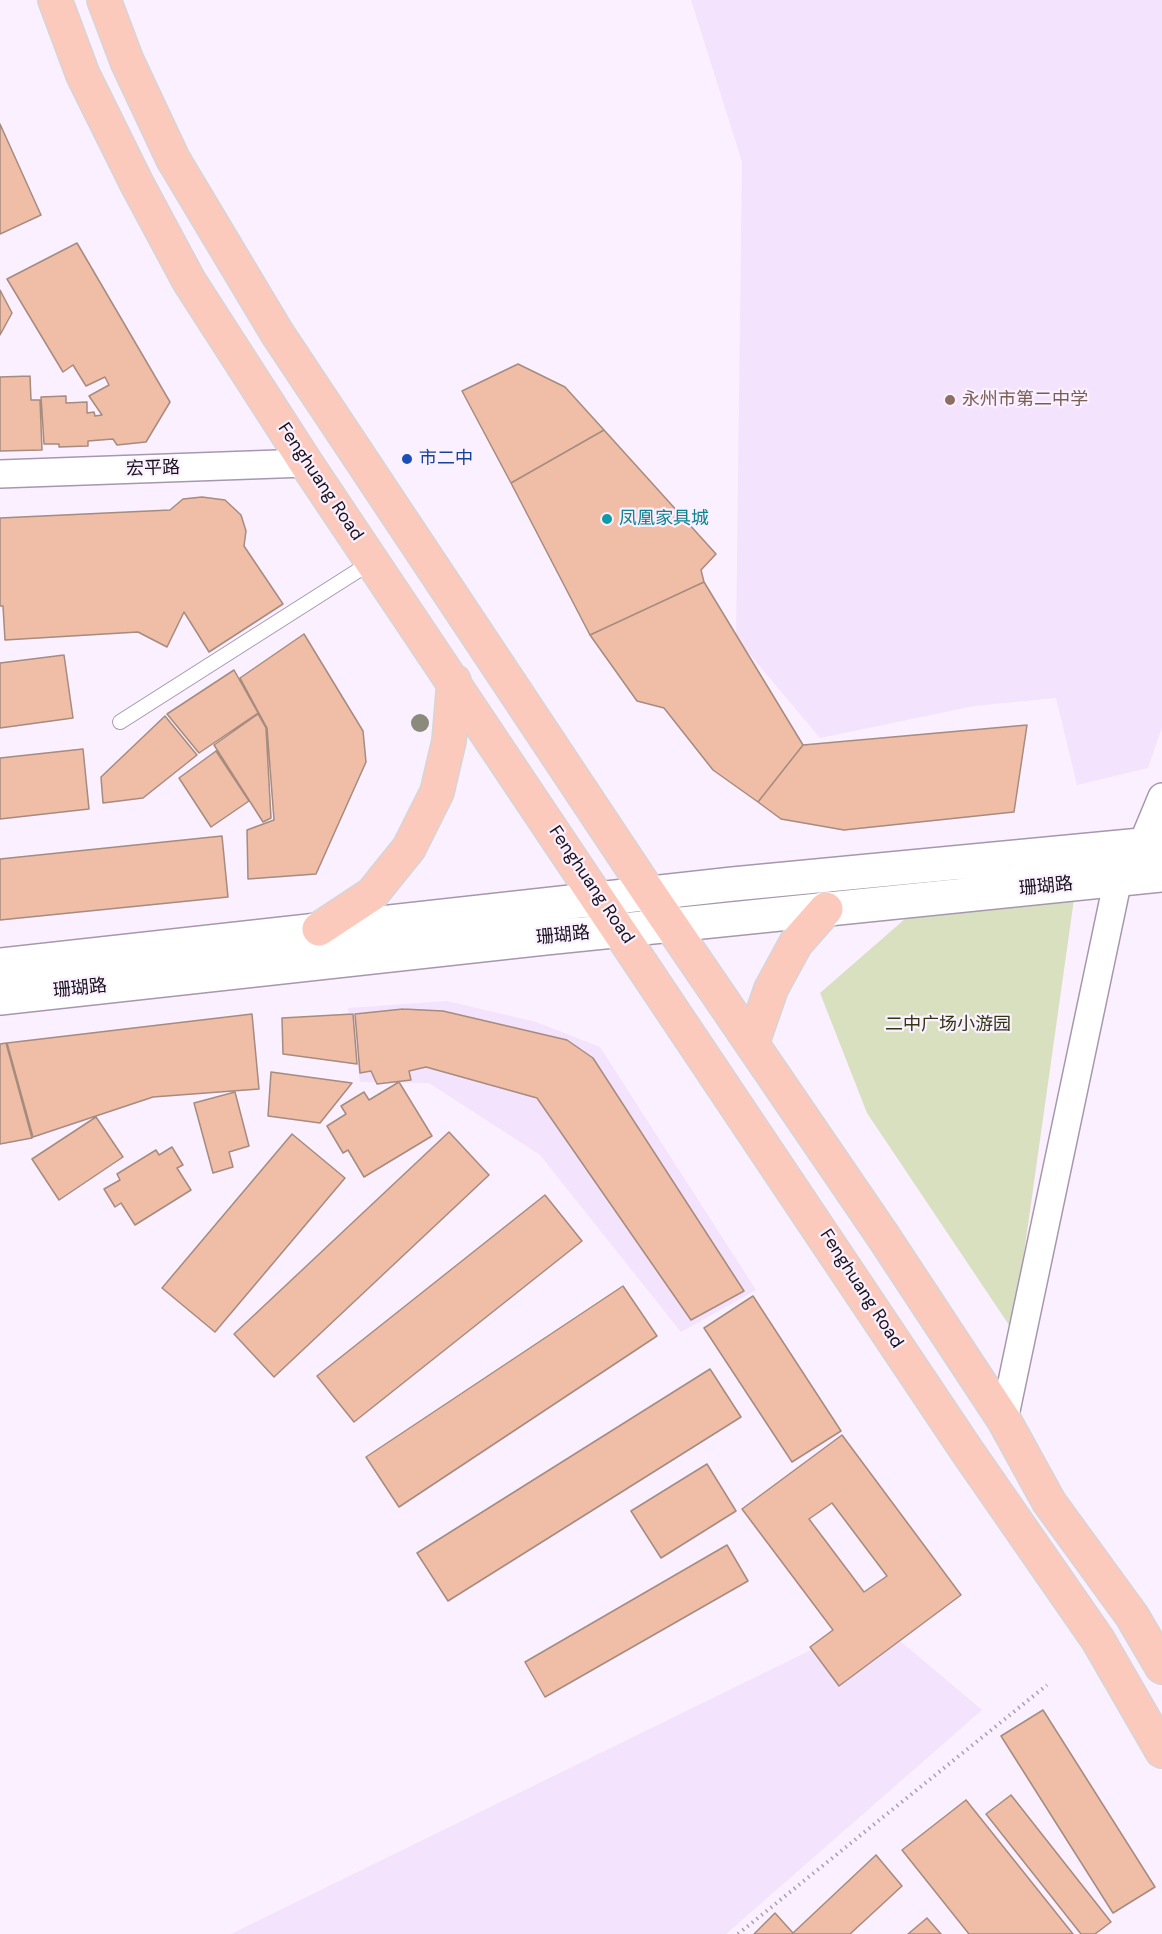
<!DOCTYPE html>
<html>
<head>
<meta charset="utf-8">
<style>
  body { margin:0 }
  canvas { display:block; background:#faf0ff }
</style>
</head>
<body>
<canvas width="1162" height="1934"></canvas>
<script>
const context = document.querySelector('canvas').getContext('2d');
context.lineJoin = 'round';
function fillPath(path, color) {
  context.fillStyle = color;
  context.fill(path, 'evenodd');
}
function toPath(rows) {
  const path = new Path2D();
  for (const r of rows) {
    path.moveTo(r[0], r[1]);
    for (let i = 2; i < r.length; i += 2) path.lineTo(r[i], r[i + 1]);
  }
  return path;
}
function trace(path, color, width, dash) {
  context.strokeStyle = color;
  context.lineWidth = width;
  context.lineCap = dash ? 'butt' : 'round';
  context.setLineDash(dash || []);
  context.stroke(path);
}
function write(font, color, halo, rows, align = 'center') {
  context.font = font + ' "DM Sans","Noto Sans SC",sans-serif';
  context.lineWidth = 4.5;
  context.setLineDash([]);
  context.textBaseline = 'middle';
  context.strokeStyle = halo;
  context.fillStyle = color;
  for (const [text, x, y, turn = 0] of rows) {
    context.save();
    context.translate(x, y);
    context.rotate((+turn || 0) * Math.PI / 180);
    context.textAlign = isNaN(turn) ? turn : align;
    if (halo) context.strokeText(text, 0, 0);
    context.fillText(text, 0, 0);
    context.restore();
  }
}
fillPath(toPath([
  [691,0,1162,0,1162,727,1148,768,1077,785,1056,698,974,706,820,738,736,638,742,162],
  [447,1001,536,1022,600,1047,756,1290,681,1332,540,1155,429,1083,360,1082,348,1008],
  [874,1619,982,1710,726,1934,231,1934]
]), '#f4e3fc');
fillPath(toPath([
  [1074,899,1013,1331,867,1113,820,993,906,918]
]), '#d9e0c0');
const building = toPath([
  [0,124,41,215,0,234,0,124],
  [77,243,170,402,146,442,117,445,113,439,88,441,88,446,59,447,59,444,44,444,41,397,66,396,66,403,87,402,87,413,94,412,95,416,102,415,89,396,109,385,105,377,86,386,73,365,63,372,7,279,77,243],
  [0,290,12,313,0,335,0,290],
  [518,364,565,387,604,430,511,483,462,391,518,364],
  [30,376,31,400,40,400,42,450,0,451,0,377,30,376],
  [604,430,716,554,701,570,704,582,590,635,511,483,604,430],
  [202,497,225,500,241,515,246,531,244,546,283,604,209,652,184,612,167,647,138,632,5,640,3,606,0,606,0,518,170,510,183,499,202,497],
  [704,582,803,745,758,802,713,770,664,708,637,701,590,635,704,582],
  [304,634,363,731,366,762,316,874,248,879,247,830,274,820,267,728,240,678,304,634],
  [64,655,73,718,0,728,0,663,64,655],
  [234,670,258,713,199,753,167,714,234,670],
  [258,714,266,728,271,818,263,822,214,745,258,714],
  [165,716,197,755,143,798,103,803,101,777,165,716],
  [1027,725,1014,812,844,830,781,819,758,802,803,745,1027,725],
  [83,749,89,809,0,819,0,758,83,749],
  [216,751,249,801,211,827,179,778,216,751],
  [222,836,228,897,0,920,0,859,222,836],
  [403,1009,443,1011,567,1040,593,1058,744,1291,691,1320,537,1098,426,1067,409,1071,411,1080,377,1084,371,1071,360,1073,355,1014,403,1009],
  [252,1014,259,1089,153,1097,33,1137,7,1043,252,1014],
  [353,1014,357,1064,283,1054,282,1018,353,1014],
  [6,1043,32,1138,0,1144,0,1044,6,1043],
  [271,1072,352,1083,320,1123,268,1116,271,1072],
  [399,1082,432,1136,364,1177,348,1150,343,1153,327,1126,346,1114,341,1106,364,1092,369,1100,399,1082],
  [235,1092,249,1146,229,1152,233,1167,213,1173,194,1103,235,1092],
  [96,1117,123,1157,59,1200,32,1159,96,1117],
  [449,1132,489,1175,274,1377,234,1334,449,1132],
  [292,1134,345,1178,215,1332,162,1288,292,1134],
  [172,1147,183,1165,177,1168,191,1190,135,1225,121,1203,115,1207,104,1189,120,1180,117,1174,156,1150,159,1155,172,1147],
  [545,1195,582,1241,354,1422,317,1376,545,1195],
  [623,1286,657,1336,399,1507,366,1457,623,1286],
  [753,1296,841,1431,792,1462,704,1328,753,1296],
  [710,1369,741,1417,448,1601,417,1553,710,1369],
  [842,1435,961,1595,839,1686,810,1647,833,1630,742,1509,842,1435],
  [832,1503,887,1576,864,1592,809,1519,832,1503],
  [707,1464,736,1511,661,1558,631,1511,707,1464],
  [727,1545,748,1581,545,1697,525,1662,727,1545],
  [1043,1710,1155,1887,1113,1913,1001,1736,1043,1710],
  [1011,1795,1111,1922,1095,1934,1081,1934,986,1814,1011,1795],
  [966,1800,1073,1934,969,1934,902,1850,966,1800],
  [876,1855,902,1886,850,1934,754,1934,775,1913,793,1933,876,1855],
  [927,1918,941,1934,908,1934,927,1918]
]);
fillPath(building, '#f0bda6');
trace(building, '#a68b7f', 1.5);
const lane = toPath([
  [120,722,373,561]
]);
const street = toPath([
  [0,474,306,463],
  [1142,845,1162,797],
  [1004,1420,1118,879]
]);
const secondary = toPath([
  [0,965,733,884,1162,843],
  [0,998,545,938,1162,875]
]);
const primary = toPath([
  [55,0,83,75,137,184,189,281,306,463,967,1451,1098,1640,1162,1751],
  [104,0,127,61,173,159,277,333,649,893,883,1236,1004,1420,1049,1502,1132,1616,1162,1667],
  [319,929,372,894,409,848,437,792,449,741,454,681],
  [752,1044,771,989,796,943,826,909]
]);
trace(lane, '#a797ae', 16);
trace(street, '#a797ae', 30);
trace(secondary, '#a797ae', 36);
trace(primary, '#d6d5d6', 36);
trace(toPath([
  [738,1934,1047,1685]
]), '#a9a0ad', 4, [1.5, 4.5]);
trace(lane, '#fff', 14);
trace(street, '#fff', 27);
trace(secondary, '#fff', 33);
trace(primary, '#fbcabc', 33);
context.fillStyle = '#8b8a7c';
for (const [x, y] of [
  [420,723]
]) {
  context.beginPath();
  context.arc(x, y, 9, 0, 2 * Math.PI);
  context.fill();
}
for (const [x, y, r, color] of [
  [950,400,6,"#8d6e63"],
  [407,459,6,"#1a4fb4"],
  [607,519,6,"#0f9aa8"]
]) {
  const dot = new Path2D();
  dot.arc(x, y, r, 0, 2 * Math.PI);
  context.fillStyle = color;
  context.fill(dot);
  trace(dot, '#faf0ff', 2);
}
write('18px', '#785e54', '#faf0ff', [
  ["永州市第二中学",962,400]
], 'left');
write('18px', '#164399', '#faf0ff', [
  ["市二中",419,459]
], 'left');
write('18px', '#19131c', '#faf0ff', [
  ["宏平路",153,469,-2],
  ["Fenghuang Road",320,482,56],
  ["Fenghuang Road",591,885,56],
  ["珊瑚路",1046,887,-6],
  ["珊瑚路",563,936,-6],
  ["珊瑚路",80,989,-6],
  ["Fenghuang Road",861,1289,57]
]);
write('18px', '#0d838f', '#faf0ff', [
  ["凤凰家具城",619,519]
], 'left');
write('18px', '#313711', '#faf0ff', [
  ["二中广场小游园",948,1025]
]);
</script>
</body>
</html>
